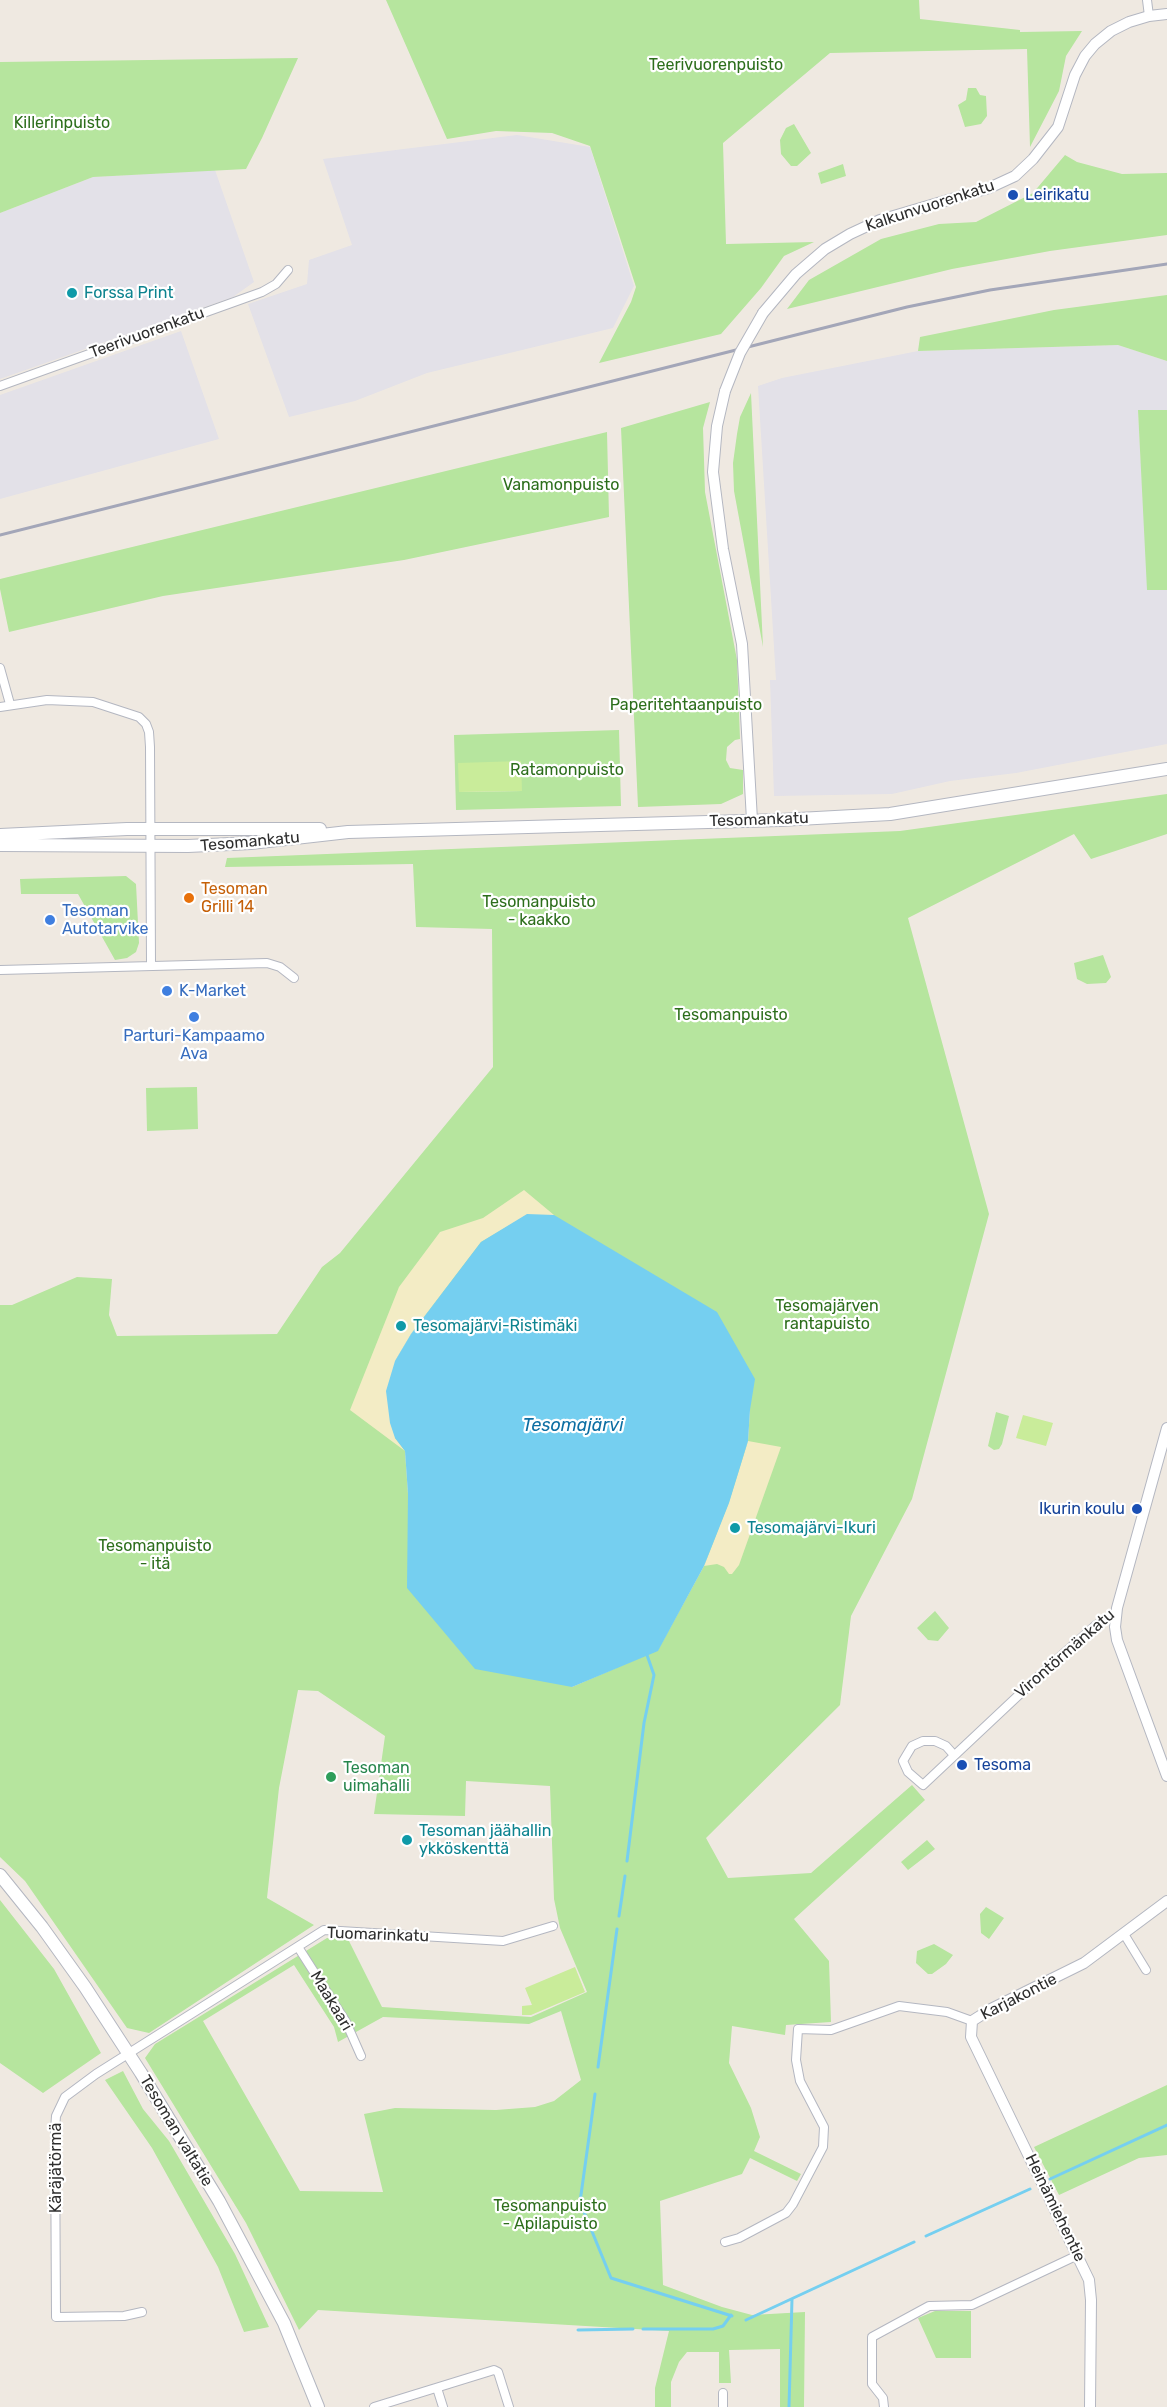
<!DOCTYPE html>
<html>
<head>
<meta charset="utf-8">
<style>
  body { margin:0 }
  canvas { display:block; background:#efe9e1 }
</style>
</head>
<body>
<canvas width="1167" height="2407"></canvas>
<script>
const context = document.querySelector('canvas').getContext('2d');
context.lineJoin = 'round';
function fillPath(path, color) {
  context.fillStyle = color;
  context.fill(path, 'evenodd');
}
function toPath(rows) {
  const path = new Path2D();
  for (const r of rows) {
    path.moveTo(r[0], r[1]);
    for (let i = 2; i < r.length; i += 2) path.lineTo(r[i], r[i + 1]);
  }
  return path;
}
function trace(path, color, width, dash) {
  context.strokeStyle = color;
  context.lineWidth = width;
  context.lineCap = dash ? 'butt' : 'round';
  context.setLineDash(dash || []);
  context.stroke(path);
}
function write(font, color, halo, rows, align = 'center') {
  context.font = font + ' Rubik,sans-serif';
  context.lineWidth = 4.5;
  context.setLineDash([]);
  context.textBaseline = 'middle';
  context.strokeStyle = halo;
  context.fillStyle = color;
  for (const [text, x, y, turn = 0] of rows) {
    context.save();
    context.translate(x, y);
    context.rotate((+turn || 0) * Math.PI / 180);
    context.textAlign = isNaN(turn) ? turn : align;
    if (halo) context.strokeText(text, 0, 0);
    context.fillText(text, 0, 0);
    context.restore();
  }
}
fillPath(toPath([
  [517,135,590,147,634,286,613,328,427,373,355,401,289,417,248,304,307,284,309,260,352,245,323,159],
  [215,170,254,282,233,297,0,379,0,213,93,177],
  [181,331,219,439,0,499,0,395],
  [1118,345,1167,361,1167,410,1138,411,1148,590,1167,590,1167,744,1016,773,950,781,892,794,774,796,770,680,776,680,758,386,782,378,918,351]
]), '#e3e1e8');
fillPath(toPath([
  [386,0,919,0,920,19,1020,30,1020,32,1082,31,1066,56,1059,91,1030,147,1027,49,830,53,723,143,726,244,814,242,784,256,761,288,721,334,599,363,631,302,636,287,590,146,552,133,496,131,447,139],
  [298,58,262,138,246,169,93,177,0,213,0,62],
  [968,88,976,88,980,95,986,96,987,116,981,124,965,127,958,105,966,100],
  [794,124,811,153,797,166,791,166,781,154,780,140,786,128],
  [1065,155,1077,162,1122,174,1167,173,1167,235,1050,251,952,269,787,309,809,280,881,239,939,224,976,222,1033,193],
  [843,164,846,176,821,184,818,173],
  [1167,295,1167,361,1118,345,918,351,920,337,1054,310],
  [751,393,763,647,734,491,733,463,737,434,740,417],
  [710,402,703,428,705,492,737,660,740,739,735,740,727,747,726,760,730,768,743,770,743,794,721,804,638,807,621,428],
  [1138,410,1167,410,1167,590,1147,590],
  [607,432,609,517,404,560,163,596,9,632,0,589,0,579],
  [619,730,621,806,456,810,454,735],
  [459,763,522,791,459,792],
  [1167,794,1167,834,1091,859,1074,834,908,918,989,1214,912,1499,851,1616,840,1705,706,1838,728,1878,811,1873,912,1785,925,1800,794,1919,829,1961,831,2022,786,2025,785,2035,732,2026,729,2063,751,2108,760,2137,754,2151,801,2174,797,2181,750,2158,742,2174,660,2201,663,2285,722,2307,752,2315,805,2312,804,2407,780,2407,780,2349,729,2350,731,2383,719,2383,719,2352,687,2352,679,2362,671,2382,671,2407,655,2407,655,2388,669,2331,318,2310,299,2330,246,2223,145,2058,155,2044,327,1938,348,1939,382,2007,531,2017,587,1992,560,1928,554,1899,550,1786,466,1781,465,1816,374,1814,385,1736,318,1691,298,1690,279,1788,267,1898,314,1925,149,2033,127,2028,25,1881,0,1857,0,1305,12,1305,77,1277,112,1279,109,1315,117,1336,277,1334,322,1267,340,1253,493,1067,492,929,416,927,413,864,225,867,227,858,900,831],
  [454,1279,750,1410,748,1441,704,1566,658,1650,572,1687,408,1494,405,1451,395,1361,411,1334],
  [294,1965,334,2027,338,2042,383,2017,529,2024,561,2011,581,2080,554,2101,535,2107,496,2110,395,2108,364,2114,383,2192,300,2191,203,2021],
  [126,876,136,884,139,943,136,952,127,958,115,960,78,894,21,894,20,879],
  [1103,955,1111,977,1106,983,1087,984,1077,979,1074,963],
  [197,1087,198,1129,147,1131,146,1088],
  [996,1412,1009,1416,1002,1444,999,1449,994,1450,988,1446],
  [935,1611,949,1628,938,1641,928,1640,917,1628],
  [927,1840,935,1849,908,1870,901,1862],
  [0,1900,54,1969,101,2053,43,2093,0,2063],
  [986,1907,1004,1918,989,1939,981,1933,980,1914],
  [934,1944,953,1955,946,1964,932,1974,928,1974,916,1963,917,1951],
  [123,2071,143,2109,169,2141,235,2254,269,2327,244,2332,218,2267,152,2148,105,2080],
  [1167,2085,1167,2155,1139,2158,1059,2195,1034,2147],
  [935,2311,971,2311,971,2358,936,2358,918,2318]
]), '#b6e59e');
fillPath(toPath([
  [524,1190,554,1215,527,1215,481,1242,411,1334,395,1361,395,1438,405,1451,350,1410,399,1287,440,1232,483,1218],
  [748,1441,781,1447,739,1565,732,1574,729,1574,724,1567,717,1564,704,1566,729,1502]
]), '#f3ecc5');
fillPath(toPath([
  [521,761,522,791,459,792,458,763],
  [1023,1415,1053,1423,1046,1446,1016,1438],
  [575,1967,585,1992,531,2015,522,2015,522,2006,532,2005,525,1988]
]), '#c9ec9a');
fillPath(toPath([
  [527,1214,554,1215,717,1312,755,1379,750,1410,748,1441,729,1503,704,1566,658,1651,572,1687,475,1669,407,1588,408,1494,405,1451,395,1438,390,1423,386,1391,395,1361,411,1334,481,1242]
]), '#75cff0');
trace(toPath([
  [627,1861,644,1723,654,1675,647,1655],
  [619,1916,625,1876],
  [598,2067,617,1929],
  [595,2094,580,2202,611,2278,732,2316],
  [1050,2179,1167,2125],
  [926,2236,1030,2189],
  [746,2320,914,2242],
  [643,2329,713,2329,723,2326,731,2315],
  [578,2330,633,2329],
  [789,2407,792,2299]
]), '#75cff0', 3);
const minor = toPath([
  [1147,0,1149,16],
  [0,386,262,292,276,284,288,270],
  [0,668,10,704],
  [0,707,47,700,93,702,139,717,146,724,149,732,150,747,151,966],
  [0,970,267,963,280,967,294,978],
  [954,1755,946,1746,935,1741,923,1741,912,1746,903,1761,908,1772,923,1785,1055,1661,1096,1625,1116,1613],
  [1124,1934,1146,1970],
  [298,1947,346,2022,361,2056],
  [725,2242,739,2238,786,2213,793,2204,823,2147,824,2127,800,2081,796,2060,798,2029,831,2030,899,2006,947,2012,972,2021],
  [142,2312,124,2316,56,2317,55,2130,56,2116,65,2097,96,2074,324,1930,503,1941,553,1926],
  [437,2388,443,2407],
  [723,2393,723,2407],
  [374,2407,494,2370,498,2372,509,2407],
  [884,2407,883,2398,872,2384,872,2337,929,2306,972,2305,1078,2255]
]);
const tertiary = toPath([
  [763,313,796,274,825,249,850,234,880,220,989,188,1015,176,1033,159,1058,127,1075,75,1085,56,1095,44,1111,31,1129,22,1149,16,1167,14],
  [725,391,717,426,713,472,723,549,742,644,752,820],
  [1167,1428,1117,1608,1115,1627,1117,1640,1167,1776],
  [1090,2407,1091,2300,1089,2280,971,2037,972,2021,991,2009,1084,1963,1167,1901]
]);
const secondary = toPath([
  [0,835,127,829,320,829],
  [0,845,188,846,251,843,348,832,780,820,890,814,1167,769],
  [0,1875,42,1927,85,1987,141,2073,219,2201,284,2323,318,2407]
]);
trace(minor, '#b4b7c1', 10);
trace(tertiary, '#b4b7c1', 12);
trace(secondary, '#b4b7c1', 14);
trace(minor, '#fff', 8);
trace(tertiary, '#fff', 10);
trace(secondary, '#fff', 12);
trace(toPath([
  [0,535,907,307,990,290,1167,264]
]), '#a3a6b8', 3);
const tertiaryBridge = toPath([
  [725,391,740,353,763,313]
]);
trace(tertiaryBridge, '#b4b7c1', 12, []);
trace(tertiaryBridge, '#fff', 10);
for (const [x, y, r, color] of [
  [1013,195,6,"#1a4fb4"],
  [72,293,6,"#0f9aa8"],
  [189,898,6,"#e8710a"],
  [50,920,6,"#3f7fe0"],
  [167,991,6,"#3f7fe0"],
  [194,1017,6,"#3f7fe0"],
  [401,1326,6,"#0f9aa8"],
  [1137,1509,6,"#1a4fb4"],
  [735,1528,6,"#0f9aa8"],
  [962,1765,6,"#1a4fb4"],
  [331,1777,6,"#2e9e5b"],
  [407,1840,6,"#0f9aa8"]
]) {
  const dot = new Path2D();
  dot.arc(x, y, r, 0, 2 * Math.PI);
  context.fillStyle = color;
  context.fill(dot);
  trace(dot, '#fff', 2);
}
write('16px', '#2c6e1b', '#fff', [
  ["Teerivuorenpuisto",716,65],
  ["Killerinpuisto",62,123],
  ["Vanamonpuisto",561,485],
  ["Paperitehtaanpuisto",686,705],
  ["Ratamonpuisto",567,770],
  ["Tesomanpuisto",539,902],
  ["- kaakko",539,920],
  ["Tesomanpuisto",731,1015],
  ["Tesomajärven",827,1306],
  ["rantapuisto",827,1324],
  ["Tesomanpuisto",155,1546],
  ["- itä",155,1564],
  ["Tesomanpuisto",550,2206],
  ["- Apilapuisto",550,2224]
]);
write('16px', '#164399', '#fff', [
  ["Leirikatu",1025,195],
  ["Ikurin koulu",1125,1509,"right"],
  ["Tesoma",974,1765]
], 'left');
write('16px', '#2e2e2e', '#fff', [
  ["Kalkunvuorenkatu",930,206,-18],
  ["Teerivuorenkatu",147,333,-20],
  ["Tesomankatu",759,820,-2],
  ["Tesomankatu",250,842,-5],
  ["Virontörmänkatu",1065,1654,-41],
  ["Tuomarinkatu",378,1935,2],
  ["Karjakontie",1019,1997,-27],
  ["Maakaari",331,2001,59],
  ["Tesoman valtatie",176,2131,59],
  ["Käräjätörmä",56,2168,-90],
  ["Heinämiehentie",1055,2208,64]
]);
write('16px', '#0d838f', '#fff', [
  ["Forssa Print",84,293],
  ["Tesomajärvi-Ristimäki",413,1326],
  ["Tesomajärvi-Ikuri",747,1528],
  ["Tesoman jäähallin",419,1831],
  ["ykköskenttä",419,1849]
], 'left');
write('16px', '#c56008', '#fff', [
  ["Tesoman",201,889],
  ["Grilli 14",201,907]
], 'left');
write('16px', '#366cbe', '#fff', [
  ["Tesoman",62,911],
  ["Autotarvike",62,929],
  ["K-Market",179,991],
  ["Parturi-Kampaamo",194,1036,"center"],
  ["Ava",194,1054,"center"]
], 'left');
write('16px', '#27864d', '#fff', [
  ["Tesoman",343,1768],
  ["uimahalli",343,1786]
], 'left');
write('italic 18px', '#0d6fa3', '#fff', [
  ["Tesomajärvi",573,1426]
]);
</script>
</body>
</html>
